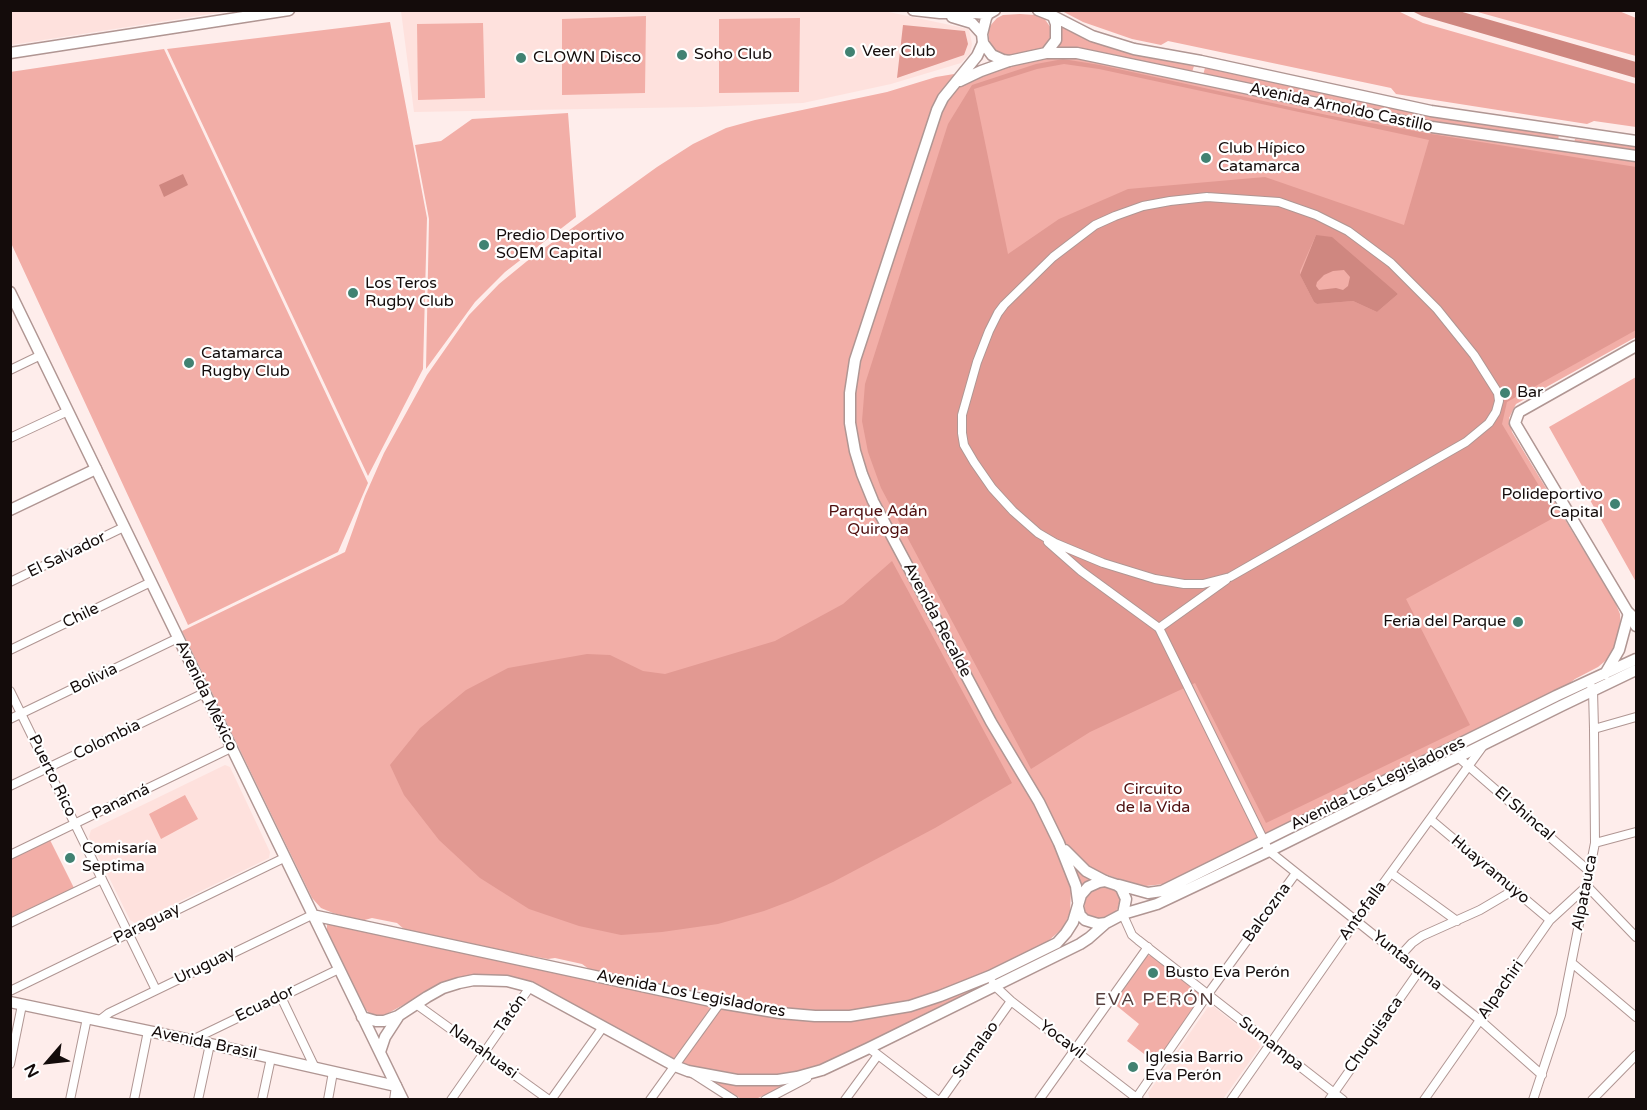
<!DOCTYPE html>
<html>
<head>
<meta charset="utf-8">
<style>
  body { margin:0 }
  #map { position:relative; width:1647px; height:1110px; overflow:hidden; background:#feedeb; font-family:"Varela Round",sans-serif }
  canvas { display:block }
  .frame { position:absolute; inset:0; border:12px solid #140c0b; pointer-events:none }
  .north { position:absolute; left:18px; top:1032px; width:60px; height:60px; -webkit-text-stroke:4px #fff; paint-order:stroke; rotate:242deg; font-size:16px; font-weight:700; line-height:24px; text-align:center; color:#140c0b }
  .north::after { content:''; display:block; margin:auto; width:21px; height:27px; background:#140c0b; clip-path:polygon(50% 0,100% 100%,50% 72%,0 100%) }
</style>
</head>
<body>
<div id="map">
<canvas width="1647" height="1110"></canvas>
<div class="frame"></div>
<div class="north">N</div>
</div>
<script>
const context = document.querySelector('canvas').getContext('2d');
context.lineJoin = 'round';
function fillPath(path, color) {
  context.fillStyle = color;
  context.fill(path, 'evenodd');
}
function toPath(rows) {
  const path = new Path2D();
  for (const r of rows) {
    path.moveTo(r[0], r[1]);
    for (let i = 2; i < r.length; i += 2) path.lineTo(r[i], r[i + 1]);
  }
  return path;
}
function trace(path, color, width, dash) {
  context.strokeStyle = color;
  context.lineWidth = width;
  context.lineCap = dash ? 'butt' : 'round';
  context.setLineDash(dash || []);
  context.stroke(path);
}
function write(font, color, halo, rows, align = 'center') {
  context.font = font + ' "Varela Round",sans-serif';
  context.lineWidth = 4.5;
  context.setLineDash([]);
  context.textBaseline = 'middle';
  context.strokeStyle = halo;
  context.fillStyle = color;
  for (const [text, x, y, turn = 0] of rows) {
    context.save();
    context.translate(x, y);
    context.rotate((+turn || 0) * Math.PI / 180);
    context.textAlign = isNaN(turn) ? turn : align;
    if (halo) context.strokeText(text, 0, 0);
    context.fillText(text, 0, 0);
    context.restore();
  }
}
fillPath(toPath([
  [11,10,230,10,230,11,11,45],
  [401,11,884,11,969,29,972,44,970,54,961,63,891,84,803,103,700,107,414,112],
  [225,765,230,767,270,852,269,858,135,923,130,920,89,837,91,830],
  [1213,1006,1258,1042,1260,1047,1223,1099,1150,1099,1148,1093,1208,1007]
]), '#fee1dd');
fillPath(toPath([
  [1062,11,1398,11,1423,23,1636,84,1636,127,1594,121,1587,124,1396,94,1391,88,1168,41,1161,45,1132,39,1083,22],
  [1474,11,1619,11,1636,18,1636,56],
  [1020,14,1035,15,1044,18,1051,28,1052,33,1051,40,1044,48,1040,50,1014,56,999,55,990,45,988,32,990,26,997,18,1003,15],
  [646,16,645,93,562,95,562,19],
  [800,18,799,92,719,93,719,19],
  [390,22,427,218,423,369,368,476,167,49],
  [483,23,485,98,418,100,417,24],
  [1062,26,1106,46,1194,66,1192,72,1085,49,1059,47,1058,46,1061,41,1061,27],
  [164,49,368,483,338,552,188,625,11,243,10,72],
  [1063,56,1097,61,1431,131,1636,162,1636,337,1516,404,1509,418,1512,432,1615,602,1620,614,1621,628,1610,657,1598,667,1575,679,1566,686,1164,884,1146,886,1124,881,1102,873,1071,891,1070,913,1063,928,1046,943,989,972,950,987,913,1000,876,1008,842,1012,799,1010,736,1001,729,995,702,989,694,992,589,969,582,964,555,958,548,959,526,955,405,930,397,923,372,918,361,921,333,913,321,908,312,898,182,631,345,552,365,496,384,453,427,375,469,315,499,284,532,257,657,167,693,144,726,128,755,120,887,92,936,77],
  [1205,68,1418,112,1559,134,1558,141,1446,125,1203,75],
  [568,113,576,217,505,272,475,302,426,369,429,219,415,145,441,141,472,119],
  [1575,139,1590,141,1595,140,1636,145,1636,152,1574,143],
  [1636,377,1636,582,1549,427],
  [185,795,198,819,161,839,149,814],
  [50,840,74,888,11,919,11,859],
  [1103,887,1113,889,1118,893,1120,899,1118,908,1115,913,1109,917,1099,919,1089,917,1084,910,1085,900,1089,894,1095,889],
  [329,923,704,1004,850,1020,881,1016,911,1010,983,984,985,986,837,1059,820,1065,778,1076,740,1075,691,1066,672,1059,510,977,494,975,475,975,425,993,383,1016,373,1016,366,1010,327,931,327,925],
  [1147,955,1153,956,1197,990,1201,996,1199,1001,1156,1063,1127,1041,1139,1024,1112,1002],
  [708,1079,790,1083,756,1099,743,1100]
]), '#f2aea7');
fillPath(toPath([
  [903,25,965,31,968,44,964,55,897,78],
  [1063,59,1100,65,1327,115,1431,134,1636,167,1636,330,1507,402,1502,424,1557,516,1406,599,1470,725,1266,823,1195,683,1090,732,1031,769,881,488,868,452,862,421,865,384,948,124,972,85,1036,64],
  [1064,64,1099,69,1429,140,1404,225,1265,177,1128,189,1059,219,1008,254,974,89,1037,69],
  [1316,235,1398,294,1377,312,1353,301,1317,304,1314,302,1300,275,1300,271],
  [892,561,1012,783,935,828,833,882,793,900,764,911,718,924,662,932,621,935,579,926,529,909,480,878,439,840,404,795,390,765,420,728,466,690,508,668,587,654,610,655,643,671,665,674,775,641,843,604]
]), '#e29992');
fillPath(toPath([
  [1412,11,1459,11,1636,62,1636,78,1422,16],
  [183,174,188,185,164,197,159,185],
  [1316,235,1332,237,1398,294,1377,312,1353,301,1317,304,1314,302,1300,275],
  [1344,270,1350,277,1348,286,1343,290,1336,288,1319,290,1316,286,1317,282,1324,275,1333,271]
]), '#cf8780');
const minor = toPath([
  [1207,197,1279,202,1316,215,1348,231,1391,263,1437,309,1474,355,1498,393,1499,401,1496,412,1489,423,1466,442,1230,577,1203,584,1184,584,1155,579,1103,563,1055,543,1038,533,1013,511,992,488,974,462,964,445,962,433,962,415,977,362,989,331,998,313,1004,305,1053,257,1095,225,1115,216,1143,206,1170,201,1207,197],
  [10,370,41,355],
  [10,438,68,411],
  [1048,542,1081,571,1159,628,1269,851,1480,1020,1542,1075],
  [10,582,124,527],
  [1159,628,1226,580],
  [10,650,151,582],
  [10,691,156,990],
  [10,719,178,638],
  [1594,729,1636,717],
  [1458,757,1589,871],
  [10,786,204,693],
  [1430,819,1550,920],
  [1595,843,1636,832],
  [10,855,231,748],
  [1391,873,1457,921],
  [1123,915,1132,935,1138,940,1343,1100],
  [10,923,102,879],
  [1400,956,1412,943,1422,936,1480,910,1514,890],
  [1572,963,1636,1017],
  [993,983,995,986,1011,1001,1139,1100],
  [10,991,284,858],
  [281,997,315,1068],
  [416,1004,549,1100],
  [100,1020,109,1013,312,915],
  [192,1040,339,969],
  [869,1048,937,1100],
  [10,1064,22,1005],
  [692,1073,734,1100],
  [70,1100,87,1018],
  [134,1100,148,1031],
  [198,1100,210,1044],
  [262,1100,271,1058],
  [328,1100,333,1072],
  [394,1100,396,1086],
  [451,1100,530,987],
  [551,1100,603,1027],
  [650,1100,720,1003],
  [765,1100,807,1078],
  [845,1100,878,1055],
  [941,1100,1011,1001],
  [1039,1100,1148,947],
  [1135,1100,1208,994,1296,873],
  [1231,1100,1356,921,1483,746],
  [1329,1100,1419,971],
  [1424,1100,1550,920,1587,886,1636,937],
  [1533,1100,1561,1015,1595,843,1594,729,1593,690,1591,686],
  [1592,1100,1636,1055]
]);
const tertiary = toPath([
  [983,43,977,56,943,98,937,110,855,360,850,393,850,423,855,451,862,474,873,501,991,722,1039,802,1059,843,1076,886,1078,901],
  [960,81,981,71,1009,61],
  [1636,346,1519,412,1515,423,1636,626],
  [10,510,96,469],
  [1065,850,1086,871,1105,881],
  [10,1002,210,1044,396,1086]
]);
const secondary = toPath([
  [913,10,940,13,974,13,987,14],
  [995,10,988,14,986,18,982,34,983,43,992,55,1003,60,1009,61,1046,53,1077,53,1432,127,1636,156],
  [1038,10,1053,16,1056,24,1056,40,1046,53],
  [1053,16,1092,36,1134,49,1201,61,1431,111,1636,141],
  [952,17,972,23,982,34],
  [10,53,289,10],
  [10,292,403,1100],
  [1605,674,1619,650,1629,613,1636,620],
  [1119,885,1148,893,1162,891,1556,696,1636,659],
  [1078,907,1080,915,1085,920,1098,924,1106,923,1123,914,1157,904,1269,851,1561,706,1636,670],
  [312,915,720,1003,780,1013,815,1016,850,1016,910,1006,940,996,990,976,1057,943,1066,933,1073,922,1081,895,1088,887,1099,882,1105,881,1117,885,1121,888,1126,899,1123,914],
  [362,1017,376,1021,384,1021,398,1016,427,997,443,988,459,983,474,980,507,981,530,987,675,1066,688,1071,737,1080,778,1080,797,1077,822,1070,869,1048,1080,944,1089,938,1106,923],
  [380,1052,385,1037,398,1017]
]);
trace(minor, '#b09693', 10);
trace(tertiary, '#b09693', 13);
trace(secondary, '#b09693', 13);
trace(minor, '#fff', 8);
trace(tertiary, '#fff', 10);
trace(secondary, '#fff', 10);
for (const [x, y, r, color] of [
  [850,52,6,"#418272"],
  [682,55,6,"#418272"],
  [521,58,6,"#418272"],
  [1206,158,6,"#418272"],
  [484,245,6,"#418272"],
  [353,293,6,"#418272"],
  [189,363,6,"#418272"],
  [1505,393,6,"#418272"],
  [1615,504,6,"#418272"],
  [1518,622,6,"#418272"],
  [70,858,6,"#418272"],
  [1153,973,6,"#418272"],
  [1133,1067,6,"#418272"]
]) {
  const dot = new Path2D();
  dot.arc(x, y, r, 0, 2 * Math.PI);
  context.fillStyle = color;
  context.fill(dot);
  trace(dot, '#fff', 2);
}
write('16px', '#140c0b', '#fff', [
  ["Veer Club",862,52],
  ["Soho Club",694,55],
  ["CLOWN Disco",533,58],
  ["Club Hípico",1218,149],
  ["Catamarca",1218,167],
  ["Predio Deportivo",496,236],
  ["SOEM Capital",496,254],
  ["Los Teros",365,284],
  ["Rugby Club",365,302],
  ["Catamarca",201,354],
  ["Rugby Club",201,372],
  ["Bar",1517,393],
  ["Polideportivo",1603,495,"right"],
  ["Capital",1603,513,"right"],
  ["Feria del Parque",1506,622,"right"],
  ["Comisaría",82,849],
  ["Septima",82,867],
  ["Busto Eva Perón",1165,973],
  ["Iglesia Barrio",1145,1058],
  ["Eva Perón",1145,1076]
], 'left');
write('16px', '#140c0b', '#fff', [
  ["Avenida Arnoldo Castillo",1341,108,12],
  ["El Salvador",67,555,-26],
  ["Chile",81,616,-26],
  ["Avenida Recalde",937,620,62],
  ["Bolivia",94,679,-26],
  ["Avenida México",206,696,64],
  ["Colombia",107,740,-26],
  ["Puerto Rico",52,776,64],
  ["Avenida Los Legisladores",1378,784,-26],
  ["Panamá",121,802,-26],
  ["El Shincal",1524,814,41],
  ["Huayramuyo",1490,870,40],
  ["Alpatauca",1585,893,-79],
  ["Antofalla",1363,911,-54],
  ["Balcozna",1267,913,-54],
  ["Paraguay",147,924,-26],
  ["Yuntasuma",1407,961,39],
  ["Uruguay",205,966,-26],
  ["Alpachiri",1501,990,-55],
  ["Avenida Los Legisladores",691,994,11],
  ["Ecuador",265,1004,-26],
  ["Tatón",511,1014,-55],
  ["Chuquisaca",1374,1035,-55],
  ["Yocavil",1062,1040,37],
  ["Avenida Brasil",204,1043,12],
  ["Sumampa",1271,1044,38],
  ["Sumalao",976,1050,-54],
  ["Nanahuasi",483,1052,36]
]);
write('16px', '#4e0e0e', '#fff', [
  ["Parque Adán",878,512],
  ["Quiroga",878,530],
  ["Circuito",1153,790],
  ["de la Vida",1153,808]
]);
context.letterSpacing = '1.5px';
write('18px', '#553f3d', '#fff', [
  ["EVA PERÓN",1155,1000]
]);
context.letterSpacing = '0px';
</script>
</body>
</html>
